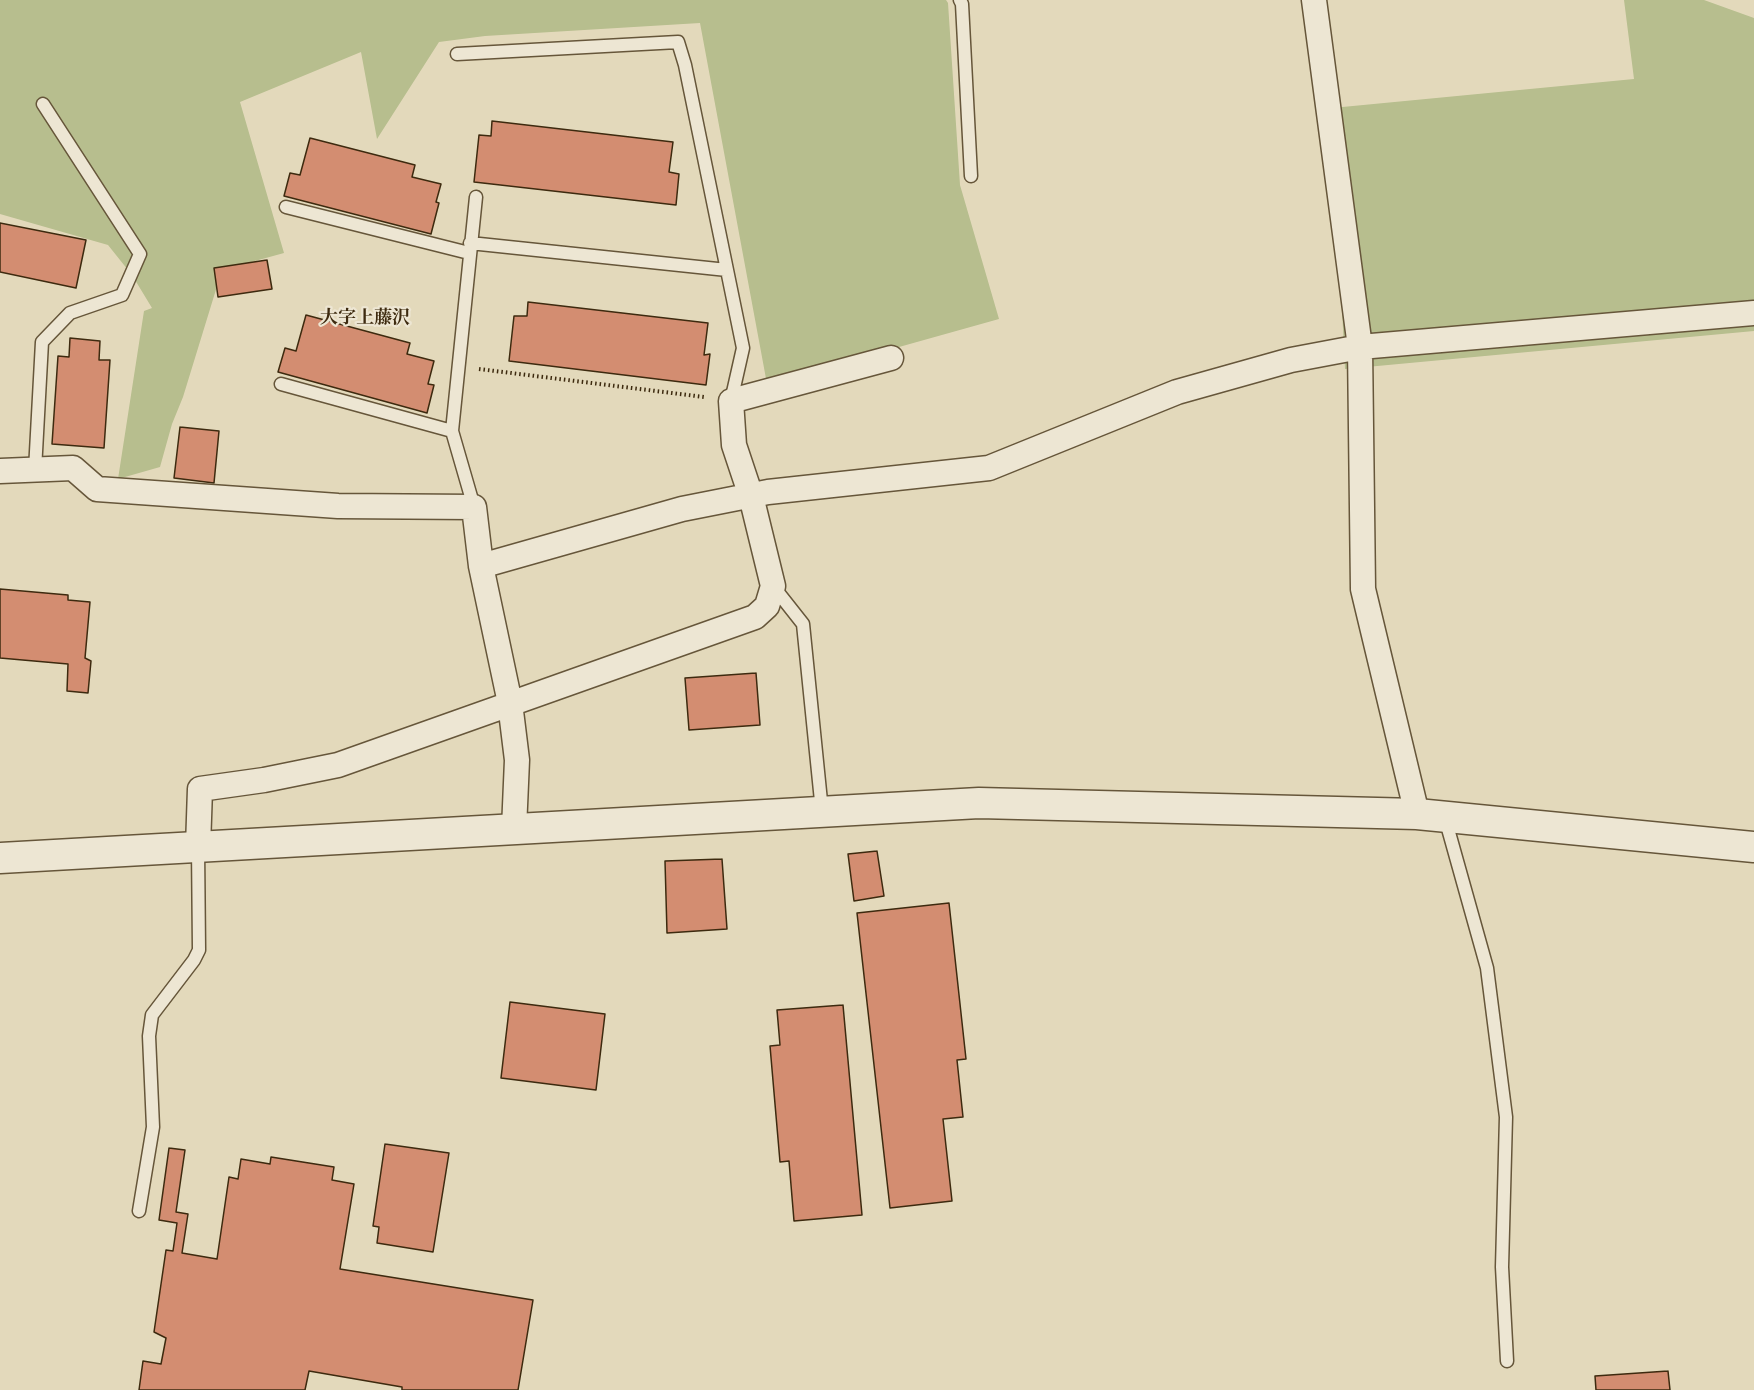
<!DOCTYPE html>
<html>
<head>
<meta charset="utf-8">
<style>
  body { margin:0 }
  canvas { display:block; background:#e3d9bb }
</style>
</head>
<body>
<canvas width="1754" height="1390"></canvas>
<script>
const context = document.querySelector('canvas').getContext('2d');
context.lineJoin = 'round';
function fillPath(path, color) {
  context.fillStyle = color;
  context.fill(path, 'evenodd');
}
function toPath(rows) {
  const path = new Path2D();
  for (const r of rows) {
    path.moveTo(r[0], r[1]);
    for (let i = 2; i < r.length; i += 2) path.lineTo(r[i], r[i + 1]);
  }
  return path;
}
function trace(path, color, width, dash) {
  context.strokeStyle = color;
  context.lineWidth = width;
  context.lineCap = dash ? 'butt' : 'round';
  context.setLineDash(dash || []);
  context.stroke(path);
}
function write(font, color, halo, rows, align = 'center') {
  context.font = font + ' "Libre Caslon Text","Noto Serif JP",serif';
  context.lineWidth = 4.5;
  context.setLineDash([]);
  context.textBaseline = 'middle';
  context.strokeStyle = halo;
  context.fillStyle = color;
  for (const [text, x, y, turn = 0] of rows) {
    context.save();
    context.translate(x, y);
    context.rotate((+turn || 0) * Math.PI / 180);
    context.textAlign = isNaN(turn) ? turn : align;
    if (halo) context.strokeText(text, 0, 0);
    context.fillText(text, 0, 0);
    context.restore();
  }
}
fillPath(toPath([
  [0,0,946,0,948,3,960,185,999,319,767,384,700,23,485,36,439,42,377,139,361,52,240,102,284,253,222,270,183,397,172,424,160,467,118,479,144,311,152,308,132,275,108,245,0,214],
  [1624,0,1704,0,1754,18,1754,331,1345,369,1332,108,1634,79]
]), '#b7be8e');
const building = toPath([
  [492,121,673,142,669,172,679,174,676,205,474,182,479,135,491,136,492,121],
  [310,138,415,165,412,177,441,184,436,202,439,203,431,234,284,196,290,173,300,175,310,138],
  [0,223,86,240,76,288,0,272,0,223],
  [267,260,272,289,218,297,214,268,267,260],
  [528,302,708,323,704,355,710,354,706,385,509,361,514,316,527,316,528,302],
  [306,315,410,343,407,354,434,361,428,384,434,385,427,413,278,372,285,348,296,351,306,315],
  [70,338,100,341,99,360,110,360,104,448,52,444,58,356,69,357,70,338],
  [180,427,219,431,214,483,174,478,180,427],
  [0,589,68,595,68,600,90,602,85,658,91,661,88,693,67,691,68,664,0,658,0,589],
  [756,673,760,725,689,730,685,678,756,673],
  [877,851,884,896,854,901,848,854,877,851],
  [722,859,727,929,667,933,665,861,722,859],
  [949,903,966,1059,957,1060,963,1117,943,1119,952,1201,890,1208,857,913,949,903],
  [510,1002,605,1014,596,1090,501,1078,510,1002],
  [843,1005,862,1215,794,1221,789,1161,780,1162,770,1046,780,1045,777,1010,843,1005],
  [385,1144,449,1153,433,1252,377,1243,379,1227,373,1226,385,1144],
  [169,1148,185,1150,176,1212,188,1214,182,1253,217,1259,229,1177,238,1179,241,1159,270,1164,271,1157,334,1167,332,1180,354,1184,340,1269,533,1300,518,1390,402,1390,402,1387,309,1371,305,1390,139,1390,143,1361,161,1364,166,1338,154,1332,166,1250,173,1251,177,1223,159,1220,169,1148],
  [1668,1371,1670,1390,1596,1390,1595,1376,1668,1371]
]);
fillPath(building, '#d38d71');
trace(building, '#3d2a0f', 1.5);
const service = toPath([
  [960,0,962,4,971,176],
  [457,54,678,42,685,65,743,348,731,401],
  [286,207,469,253],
  [470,243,727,270],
  [281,384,452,431],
  [35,470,42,342,70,313,122,295,140,254,43,104],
  [474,507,452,431,476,197],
  [773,586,803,624,822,811],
  [1445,818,1487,968,1506,1117,1502,1267,1507,1361],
  [139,1211,153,1127,149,1036,152,1015,194,960,199,950,198,847]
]);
const minor = toPath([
  [1314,0,1360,347,1363,589,1417,814],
  [0,471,73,468,97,489,338,506,474,507,481,566,510,703,517,760,514,829],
  [481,566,682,509,768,492,989,468,1177,392,1291,360,1360,347,1754,313],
  [198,847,200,789,264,780,338,765,755,617,767,606,773,586,751,496,734,445,731,401,891,358]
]);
const tertiary = toPath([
  [0,858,979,803,1417,814,1754,847]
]);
trace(service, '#66563a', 15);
trace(minor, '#66563a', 27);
trace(tertiary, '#66563a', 33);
trace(toPath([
  [479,369,704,397]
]), '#3d2a0f', 4, [1.5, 3]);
trace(service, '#ede6d3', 12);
trace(minor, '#ede6d3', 24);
trace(tertiary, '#ede6d3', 30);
write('bold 18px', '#3d2a0f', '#ede6d3', [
  ["大字上藤沢",365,318]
]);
</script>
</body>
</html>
